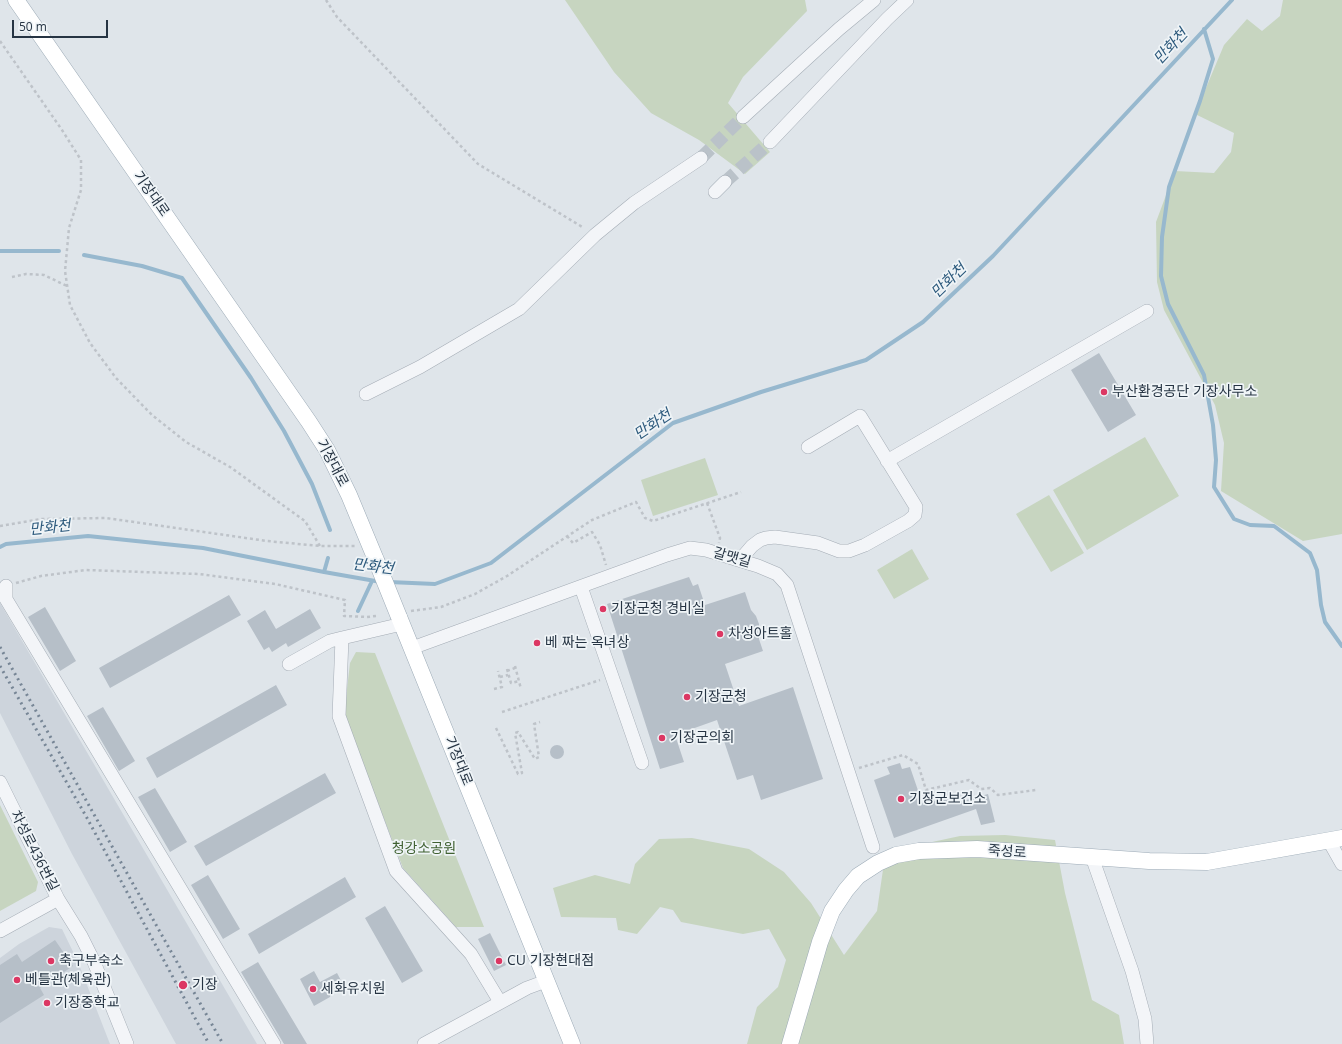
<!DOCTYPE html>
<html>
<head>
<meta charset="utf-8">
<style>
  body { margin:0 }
  #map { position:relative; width:1342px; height:1044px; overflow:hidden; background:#dfe5ea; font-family:"Open Sans",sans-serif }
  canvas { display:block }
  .scale { position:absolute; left:12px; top:20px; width:96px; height:18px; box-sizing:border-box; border:2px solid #263443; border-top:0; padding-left:5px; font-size:12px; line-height:14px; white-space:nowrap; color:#263443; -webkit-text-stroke:3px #eff4f7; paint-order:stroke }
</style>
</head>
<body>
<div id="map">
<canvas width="1342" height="1044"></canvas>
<div class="scale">50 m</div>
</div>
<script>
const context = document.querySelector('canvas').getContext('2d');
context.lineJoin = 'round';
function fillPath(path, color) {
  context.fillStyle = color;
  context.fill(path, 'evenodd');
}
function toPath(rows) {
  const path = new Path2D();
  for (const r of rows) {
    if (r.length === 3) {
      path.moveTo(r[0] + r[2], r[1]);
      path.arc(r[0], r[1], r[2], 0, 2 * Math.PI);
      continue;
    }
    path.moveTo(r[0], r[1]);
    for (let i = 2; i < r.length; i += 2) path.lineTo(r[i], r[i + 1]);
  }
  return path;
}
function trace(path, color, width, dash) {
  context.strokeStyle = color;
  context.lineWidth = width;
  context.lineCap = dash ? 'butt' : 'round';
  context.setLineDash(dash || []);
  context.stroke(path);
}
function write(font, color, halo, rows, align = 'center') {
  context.font = font + ' "Open Sans","Noto Sans KR",sans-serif';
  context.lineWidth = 3.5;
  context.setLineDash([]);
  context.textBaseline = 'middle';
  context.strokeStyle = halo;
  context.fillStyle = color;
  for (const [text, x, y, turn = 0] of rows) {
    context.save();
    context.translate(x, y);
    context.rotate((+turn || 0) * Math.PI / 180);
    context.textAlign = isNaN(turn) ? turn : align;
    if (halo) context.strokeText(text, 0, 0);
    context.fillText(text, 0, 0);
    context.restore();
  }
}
fillPath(toPath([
  [0,603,257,1044,176,1044,72,854,0,713],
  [49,927,62,929,78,962,110,1044,0,1044,0,958,19,944]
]), '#cdd4dc');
fillPath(toPath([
  [565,0,805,0,807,11,743,77,728,103,770,152,745,174,699,140,651,113,614,72],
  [1283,0,1342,0,1342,534,1303,541,1221,491,1224,443,1215,405,1164,310,1157,282,1156,222,1175,171,1214,173,1231,152,1234,133,1195,114,1224,45,1247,19,1262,31,1280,16],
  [1145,437,1179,496,1087,550,1053,490],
  [705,458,718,495,653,516,641,480],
  [1049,495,1084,553,1051,572,1016,514],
  [912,549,929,579,894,599,877,570],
  [356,652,375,653,484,927,456,927,403,868,344,715,350,663],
  [0,805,38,882,36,891,0,911],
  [1005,835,1055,840,1065,893,1092,1000,1119,1015,1124,1044,747,1044,757,1007,778,987,786,960,769,929,743,934,681,922,673,910,660,907,637,934,618,930,616,918,561,917,553,888,595,875,630,884,635,864,659,839,692,838,749,849,784,872,811,903,844,955,877,911,885,856,918,845,960,836]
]), '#c7d5c0');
trace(toPath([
  [1204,29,1213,59,1200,101,1169,187,1162,237,1161,276,1168,304,1204,375,1213,425,1216,460,1214,487,1234,519,1250,525,1274,526,1310,553,1317,570,1321,605,1325,622,1342,646],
  [0,251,59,251],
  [84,255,142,266,182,278,251,378,284,431,312,484,330,530],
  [0,547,6,544,88,536,203,548,324,572,381,582],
  [324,572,328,558],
  [389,582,435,584,491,563,673,423,761,392,866,360,923,322,993,256,1232,0],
  [358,611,372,581]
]), '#97b8ce', 4);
fillPath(toPath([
  [1099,353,1136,415,1108,432,1071,370],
  [689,577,693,586,698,584,705,605,745,592,751,610,756,616,759,624,759,639,763,651,725,664,739,706,793,687,823,779,761,800,753,775,737,780,717,720,675,735,684,762,660,769,607,604],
  [229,595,241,615,110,688,99,668],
  [45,607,76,661,60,671,28,617],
  [310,609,321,628,288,647,286,643,272,652,269,647,264,650,247,621,265,610,276,629],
  [276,685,287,705,157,778,146,758],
  [103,707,135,761,119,771,87,716],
  [557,752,7],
  [900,763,902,769,910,767,923,805,960,792,963,801,988,794,995,822,981,825,976,809,894,838,874,780,890,774,887,767],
  [325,773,336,793,206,866,194,846],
  [155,788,187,842,170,852,138,797],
  [208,875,240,929,223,939,191,885],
  [345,877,356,897,259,954,248,934],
  [385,906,423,971,402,983,365,918],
  [490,933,506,965,494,971,478,939],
  [55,940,73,966,40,988,44,995,0,1023,0,965,17,954,22,962],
  [258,962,307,1044,284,1044,241,972],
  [314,971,320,982,337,973,344,986,331,993,330,997,314,1006,300,979]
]), '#b6bfc8');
trace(toPath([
  [701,158,743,117],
  [725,182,770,142]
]), '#bac2c9', 13, [13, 6]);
const minor = toPath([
  [743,117,839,29,874,0],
  [770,142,887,19,907,0],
  [715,192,725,182],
  [366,394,420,367,519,309,595,235,634,203,701,158],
  [887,461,1147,311],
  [740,560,752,546,760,540,766,538,775,537,818,543,839,551,849,551,865,545,908,521,915,515,916,507,860,416,808,447],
  [6,586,6,599,274,1044],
  [581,587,642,763],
  [402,624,342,638,339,716,396,871,471,954,500,1002],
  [412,648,667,555,690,548,706,550,758,566,777,574,787,585,873,847],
  [289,664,330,641,342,638],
  [0,782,58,899,81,936,94,962,127,1044],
  [1329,841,1342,864],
  [1092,857,1132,971,1145,1019,1147,1044],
  [0,931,58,899],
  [424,1044,527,988,546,981]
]);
const major = toPath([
  [16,0,309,422,327,450,349,495,376,560],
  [399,617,572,1044],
  [790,1044,820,942,832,911,846,890,858,876,878,863,896,855,919,851,977,849,1149,861,1207,862,1342,838]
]);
trace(minor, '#a4acb5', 14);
trace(major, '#9dabb7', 17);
trace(toPath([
  [326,0,337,17,478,164,584,228],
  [0,41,62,130,81,160,81,190,69,228,65,271,70,305,90,343,116,378,152,415,186,442,230,467,305,521,320,546],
  [12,277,26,274,44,275,67,286],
  [707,503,720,538,719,543],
  [0,526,42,519,106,518,267,541,320,546,356,546],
  [567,536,573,543,592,532,600,545,606,565],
  [16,583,41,576,86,570,199,574,275,584,345,600,344,616,367,617,376,616],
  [411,611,441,607,475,594,507,576,592,520,636,502,645,518,653,521,741,492],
  [515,666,521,689],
  [507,669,511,683,519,681],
  [507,671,515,668],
  [500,677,508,675],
  [494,689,502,687,498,671],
  [502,712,600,680],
  [496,728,518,774,522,773,515,733,518,732,535,759,539,757,534,724,540,722],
  [859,768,903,755,918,764,926,790,969,780,981,789,990,788,998,795,1036,790]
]), '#bec3c9', 2.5, [3, 3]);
trace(minor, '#f3f5f8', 13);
trace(major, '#fff', 16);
trace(toPath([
  [0,647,223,1044],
  [0,666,87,818,209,1044]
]), '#778696', 3, [2, 4]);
const majorBridge = toPath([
  [376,560,399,617]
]);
trace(majorBridge, '#9dabb7', 17, []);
trace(majorBridge, '#fff', 16);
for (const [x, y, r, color] of [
  [1104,392,4,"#dc3763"],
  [603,609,4,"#dc3763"],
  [720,634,4,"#dc3763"],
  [537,643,4,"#dc3763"],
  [687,697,4,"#dc3763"],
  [662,738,4,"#dc3763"],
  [901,799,4,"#dc3763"],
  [51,961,4,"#dc3763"],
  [499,961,4,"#dc3763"],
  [17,980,4,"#dc3763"],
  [183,985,5,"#dc3763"],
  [313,989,4,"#dc3763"],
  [47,1003,4,"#dc3763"]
]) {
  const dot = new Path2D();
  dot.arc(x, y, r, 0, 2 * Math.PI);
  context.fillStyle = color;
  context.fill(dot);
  trace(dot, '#eff4f7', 1.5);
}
write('14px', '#263443', '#eff4f7', [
  ["기장대로",151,194,55],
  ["기장대로",332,463,62],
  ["갈맷길",732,558,16],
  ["기장대로",458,761,68],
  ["차성로436번길",34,851,63],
  ["죽성로",1007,852,4]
]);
write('14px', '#263443', '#eff4f7', [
  ["부산환경공단 기장사무소",1112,392],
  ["기장군청 경비실",611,609],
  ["차성아트홀",728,634],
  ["베 짜는 옥녀상",545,643],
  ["기장군청",695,697],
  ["기장군의회",670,738],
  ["기장군보건소",909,799],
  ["축구부숙소",59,961],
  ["CU 기장현대점",507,961],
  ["베틀관(체육관)",25,980],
  ["기장",192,985],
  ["세화유치원",321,989],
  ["기장중학교",55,1003]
], 'left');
write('14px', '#406132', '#eff4f7', [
  ["청강소공원",424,849]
]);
write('italic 15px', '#2c597c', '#eff4f7', [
  ["만화천",1171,47,-47],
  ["만화천",949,281,-44],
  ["만화천",653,425,-34],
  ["만화천",50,528,-6],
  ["만화천",373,567,7]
]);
</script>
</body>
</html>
